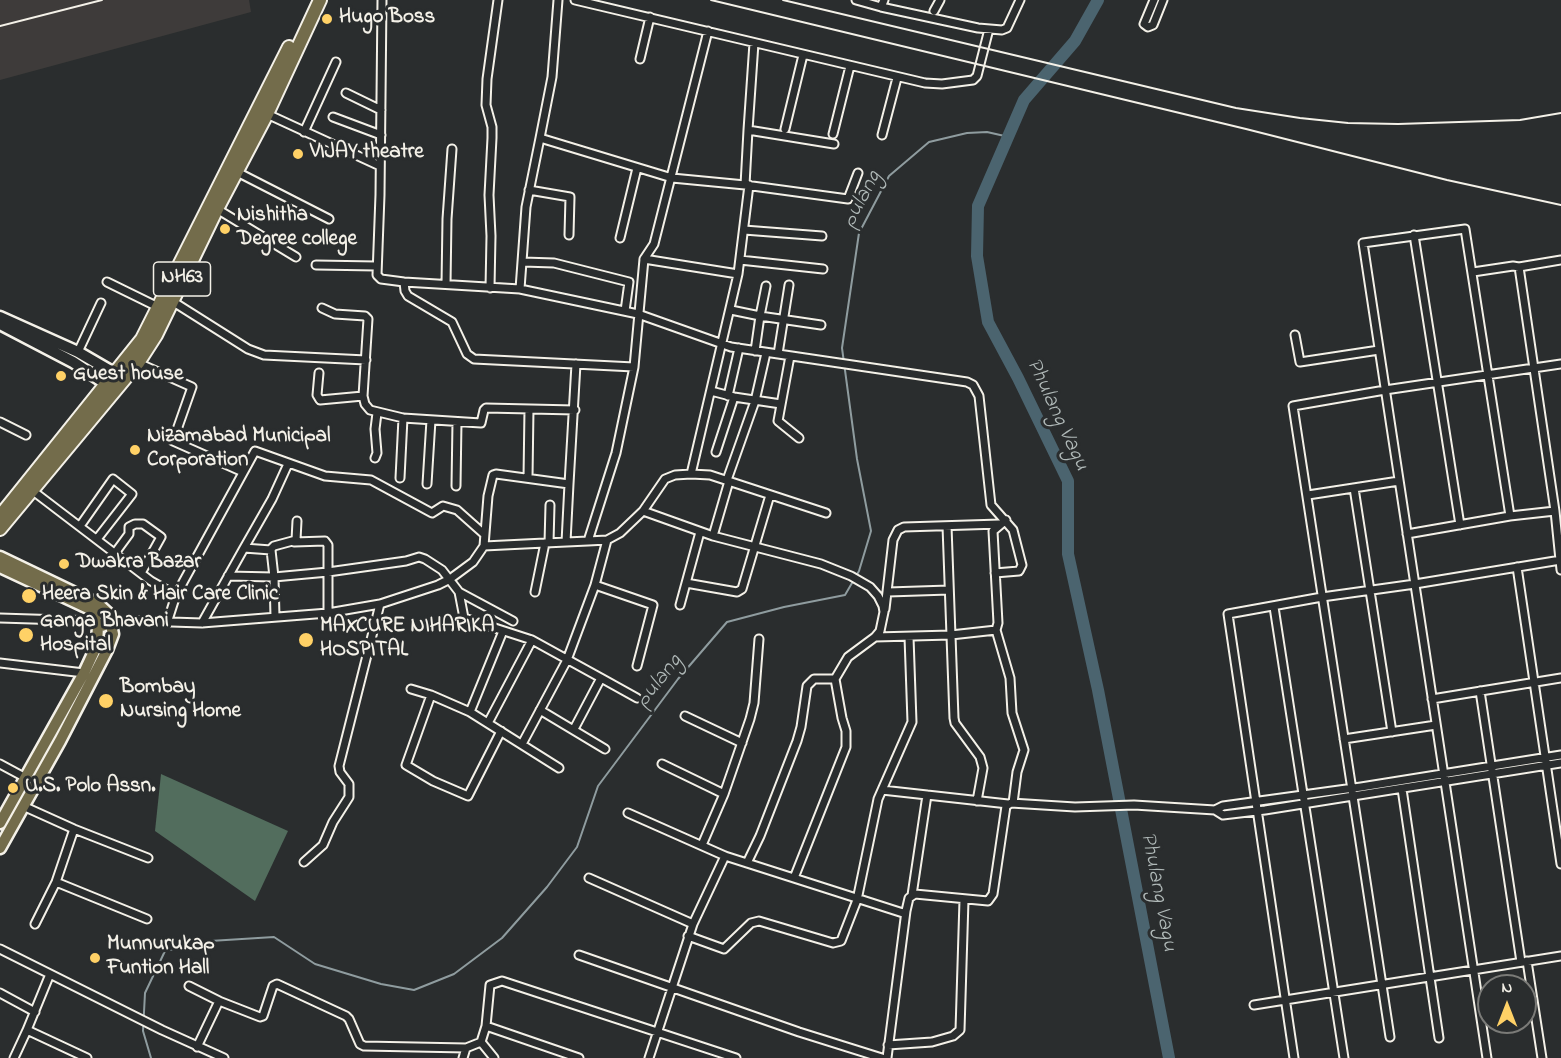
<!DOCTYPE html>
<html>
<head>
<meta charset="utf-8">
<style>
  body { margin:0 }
  #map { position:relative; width:1561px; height:1058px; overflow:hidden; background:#2a2d2e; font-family:"Indie Flower",sans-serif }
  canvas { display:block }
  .north { position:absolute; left:1477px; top:974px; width:60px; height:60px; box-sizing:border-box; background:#2a2d2e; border:2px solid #7b7b78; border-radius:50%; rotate:0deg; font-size:16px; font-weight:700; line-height:24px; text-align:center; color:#f4f1e8 }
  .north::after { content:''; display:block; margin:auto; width:21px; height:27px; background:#ffd166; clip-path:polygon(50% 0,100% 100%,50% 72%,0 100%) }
</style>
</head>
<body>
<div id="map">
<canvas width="1561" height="1058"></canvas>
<div class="north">N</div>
</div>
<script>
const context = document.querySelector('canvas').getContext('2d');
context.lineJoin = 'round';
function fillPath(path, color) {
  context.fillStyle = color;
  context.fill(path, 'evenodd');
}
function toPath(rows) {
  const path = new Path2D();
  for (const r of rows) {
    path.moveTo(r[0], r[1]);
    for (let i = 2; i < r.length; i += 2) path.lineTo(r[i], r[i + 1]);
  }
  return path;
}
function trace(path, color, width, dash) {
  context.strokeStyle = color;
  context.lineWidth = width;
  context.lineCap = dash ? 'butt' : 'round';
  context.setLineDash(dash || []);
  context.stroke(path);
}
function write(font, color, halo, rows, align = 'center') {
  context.font = font + ' "Indie Flower",sans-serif';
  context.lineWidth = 6;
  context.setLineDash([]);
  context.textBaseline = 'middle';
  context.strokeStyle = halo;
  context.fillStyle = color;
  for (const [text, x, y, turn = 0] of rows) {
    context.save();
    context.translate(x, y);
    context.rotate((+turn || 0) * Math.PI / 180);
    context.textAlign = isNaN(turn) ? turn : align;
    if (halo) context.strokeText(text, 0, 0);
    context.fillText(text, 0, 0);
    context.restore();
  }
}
fillPath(toPath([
  [0,0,249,0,251,12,0,80]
]), '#3e3b3a');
fillPath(toPath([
  [161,774,288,831,255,901,155,831]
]), '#526d5d');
trace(toPath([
  [151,1058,143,1031,145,993,165,951,210,941,274,937,315,964,381,984,414,990,454,974,502,938,547,887,577,847,598,786,678,679,727,622,784,607,845,595,859,571,871,531,857,459,842,348,859,233,889,176,929,142,967,133,987,132,1009,137]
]), '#8f9c9f', 2);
trace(toPath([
  [1098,0,1075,41,1024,100,978,206,977,256,988,322,1018,378,1068,481,1068,554,1098,690,1169,1058]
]), '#4b646f', 12);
const street = toPath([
  [382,0,380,195,377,275,381,279,404,282,520,289],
  [558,0,552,77,540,138,672,178,745,185],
  [575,0,925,83,942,84,973,80,977,76,989,29],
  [856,0,881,7,884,0],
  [1154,0,1144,24,1148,27,1153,25,1163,0],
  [881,7,978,28,1002,30,1007,28,1020,0],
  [934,11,940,0],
  [708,31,654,244,644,259,738,274,749,185],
  [754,43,748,130,834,144],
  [640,59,650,17],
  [346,93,381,110],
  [267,114,380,166],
  [333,117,381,135],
  [785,129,803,55],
  [748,130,745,185,848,199,858,173],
  [304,132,336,62],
  [833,134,850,66],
  [882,135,897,78],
  [540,138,526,207,520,289,638,314,731,347,967,382,973,385,979,396,991,505,1013,530,1022,565,1019,571,995,573],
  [237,172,329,219],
  [529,190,570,197,569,235],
  [217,209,296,257],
  [744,230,822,236],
  [1414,235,1460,525],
  [620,238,637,168],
  [740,260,823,269],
  [523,262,554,263,629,282,625,311],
  [316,265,376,266],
  [1519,267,1555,511,1561,570],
  [1473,272,1513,266,1519,267,1561,260],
  [107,282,158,307],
  [404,282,405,291,408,296,452,322,467,354,474,359,634,367,644,259],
  [446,284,447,219,452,149],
  [766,286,760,316,821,325],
  [490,288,491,236,489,195,492,138,492,127,486,105,487,79,498,0],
  [172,301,248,349,264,355,366,360],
  [322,308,335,314,365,316,368,319,363,396,365,404,370,410,403,418,481,423,484,410,486,408,575,410],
  [731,310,760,316,755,351],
  [1295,335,1300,362,1379,350],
  [78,352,101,303],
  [778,354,789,285],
  [790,356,778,421,799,438],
  [138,363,192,387,173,441,243,472],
  [634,367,616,453,588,541,607,540,620,533,643,511,665,479,675,475,691,474,738,274],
  [319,373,317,395,320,400,363,396],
  [711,391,734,397,781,404],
  [728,396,739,348],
  [0,422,26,435],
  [716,452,734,397],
  [375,458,377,453,375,429,377,413],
  [288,464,272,499,244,548,271,550,274,577,328,572,406,561,419,557,425,559,442,570,459,592,464,618,532,640,601,678,574,729],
  [691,474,710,475,826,513],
  [400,478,403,418],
  [528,478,529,409],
  [727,480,755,401,766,353],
  [427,484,431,420],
  [569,484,576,364],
  [456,486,457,422],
  [1354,488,1392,732],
  [33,491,151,581,176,595],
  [1308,495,1399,481],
  [643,511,713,536,729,481],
  [80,526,113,479,132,494,97,539],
  [947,526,954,718,955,723,980,757,983,768,977,801],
  [1407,534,1510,516,1555,511],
  [713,536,821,564,851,576,870,587,878,596,883,606,884,612,880,631,875,637,848,657,835,679,842,718,846,731,846,747,794,878],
  [294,542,325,541,328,545,328,613],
  [566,542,569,484,496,474,493,475,488,496,484,546,545,543,588,541],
  [549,543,550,505],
  [271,549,274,546,296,540,297,521],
  [115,553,129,534,129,527,135,524,143,524,161,537,141,573],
  [1517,567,1561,864],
  [228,576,274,577,275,617],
  [686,583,737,592,742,589,770,495],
  [595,585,653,605,637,666],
  [459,592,513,621],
  [535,592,545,543],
  [888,592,949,590],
  [680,605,700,532],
  [1274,607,1344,1058],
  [885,609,893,540,898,530,904,527,1000,524],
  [0,618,95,621],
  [110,620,202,623,328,613,380,604,438,585,450,579,473,562,484,546],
  [167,623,176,595,255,451,325,476,371,480,432,513,443,506,457,510,484,534],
  [202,623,244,548],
  [996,630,1010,678,1012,713,1024,750,1017,772,1013,803],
  [875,637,951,635,996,630,998,623,993,531,1006,520],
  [0,663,84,673],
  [601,678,637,698],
  [411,689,431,695,470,712,559,768],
  [1480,691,1521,962],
  [431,695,406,765,433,781,468,796,501,731],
  [1432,699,1561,678],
  [540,710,605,749],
  [470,712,503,631],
  [685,716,742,743],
  [488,723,532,640],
  [1344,739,1436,725],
  [522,744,567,660,595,585,607,540],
  [0,764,26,778],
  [662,764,724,794],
  [1402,789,1439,1038],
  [882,790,1008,804],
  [23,806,74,829,148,858],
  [1215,810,1223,815,1265,810,1561,763],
  [628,813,725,856,903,913,906,911,909,898,915,894,988,901,993,894,1006,806,1011,803,1075,807,1134,805,1215,810,1223,806,1361,787,1561,755],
  [702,845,724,794,750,719,754,703,759,639],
  [304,862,323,845,333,822,349,797,349,784,340,772,339,766,380,604],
  [747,863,760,836,797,741,801,727,807,686,814,679,835,679],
  [589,878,693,924],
  [56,882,147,919],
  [912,895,927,795],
  [35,924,56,882,74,829],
  [688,936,724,949,751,923,759,921,833,943,841,941,857,900,878,799,912,722,909,637],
  [0,949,162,1030,224,1058],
  [579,955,799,1032,882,1058],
  [1527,961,1542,1058],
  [50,974,27,1030,87,1058],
  [189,986,219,1001],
  [0,993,35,1012],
  [1254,1005,1561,956],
  [1390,1037,1293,406,1385,390,1561,364],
  [481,1042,494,1058],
  [888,1045,932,1042,953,1036,960,1030,964,900],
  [197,1047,219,1001,260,1017,263,1016,273,986,277,984,346,1016,349,1019,360,1044,364,1046,466,1048,481,1042,486,1026],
  [14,1058,27,1030],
  [463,1058,466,1048],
  [579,1058,486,1026,490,985,502,981,736,1058],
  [649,1058,693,924,725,856],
  [887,1058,906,911],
  [1294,1058,1228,614,1322,597,1415,584,1561,560],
  [1487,1058,1363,243,1465,229,1510,516]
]);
const secondary = toPath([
  [0,317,78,352,121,377],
  [2,325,73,362,111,387]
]);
const primary = toPath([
  [0,557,98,604,110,615,109,623,102,626,95,621,95,617,96,614,104,611],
  [0,567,90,609,95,615],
  [0,823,84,673,97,645,98,625],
  [0,848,60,741,107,650,113,634,110,621]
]);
const highway = toPath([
  [0,516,142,339,289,47],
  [0,529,138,363,156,335,217,209,267,114,320,0]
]);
trace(street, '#f4f1e8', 11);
trace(secondary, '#f4f1e8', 15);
trace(primary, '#f4f1e8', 15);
trace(highway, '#f4f1e8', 16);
trace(street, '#2a2d2e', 7);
trace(secondary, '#2a2d2e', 10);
trace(primary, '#736c4b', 10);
trace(highway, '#736c4b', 12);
trace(toPath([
  [711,0,1246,129,1447,180,1561,205],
  [783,0,1236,108,1300,118,1348,123,1398,124,1520,120,1561,113],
  [0,26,102,0]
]), '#f4f1e8', 2);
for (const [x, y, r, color] of [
  [327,19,6,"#ffd166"],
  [298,154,6,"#ffd166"],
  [225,229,6,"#ffd166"],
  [61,376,6,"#ffd166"],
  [135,450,6,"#ffd166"],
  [64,564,6,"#ffd166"],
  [29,596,8,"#ffd166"],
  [26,635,8,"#ffd166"],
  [306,640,8,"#ffd166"],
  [106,701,8,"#ffd166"],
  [13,788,6,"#ffd166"],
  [95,958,6,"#ffd166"]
]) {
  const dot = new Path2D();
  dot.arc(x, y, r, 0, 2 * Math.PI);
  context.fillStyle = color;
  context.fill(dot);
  trace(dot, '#2a2d2e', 2);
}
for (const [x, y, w] of [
  [182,279,57]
]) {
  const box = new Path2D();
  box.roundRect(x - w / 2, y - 17, w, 34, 4.5);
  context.fillStyle = '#2a2d2e';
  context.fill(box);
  trace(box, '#f4f1e8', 1.5);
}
write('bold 20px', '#f4f1e8', null, [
  ["NH63",182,279]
]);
write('bold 21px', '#f4f1e8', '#2a2d2e', [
  ["Hugo Boss",339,19],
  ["VIJAY theatre",310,154],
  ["Nishitha",237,217],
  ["Degree college",237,241],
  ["Guest house",73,376],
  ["Nizamabad Municipal",147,438],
  ["Corporation",147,462],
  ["Dwakra Bazar",76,564],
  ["Heera Skin & Hair Care Clinic",42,596],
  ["Ganga Bhavani",40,623],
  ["Hospital",40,647],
  ["MAXCURE NIHARIKA",320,628],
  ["HOSPITAL",320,652],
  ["Bombay",120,689],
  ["Nursing Home",120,713],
  ["U.S. Polo Assn.",25,788],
  ["Munnurukap",107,946],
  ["Funtion Hall",107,970]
], 'left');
write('italic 22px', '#b0b9b8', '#2a2d2e', [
  ["pulang",863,200,-63],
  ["Phulang Vagu",1056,415,65],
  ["pulang",660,682,-52],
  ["Phulang Vagu",1157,892,79]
]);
</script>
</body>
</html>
